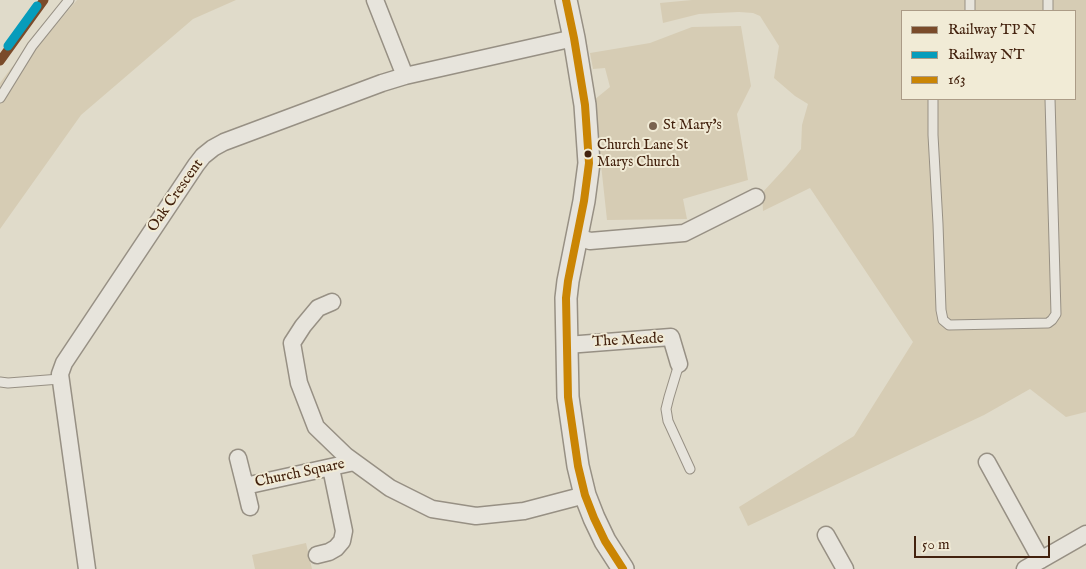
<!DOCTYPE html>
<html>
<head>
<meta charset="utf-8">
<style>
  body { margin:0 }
  #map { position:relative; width:1086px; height:569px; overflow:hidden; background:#e0dbca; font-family:"IM FELL English",serif }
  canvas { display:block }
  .legend { position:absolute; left:901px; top:10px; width:175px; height:90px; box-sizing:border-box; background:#f1ebd6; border:1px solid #ab9b86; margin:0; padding:6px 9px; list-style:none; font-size:15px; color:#43220e }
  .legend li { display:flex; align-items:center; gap:10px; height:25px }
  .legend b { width:25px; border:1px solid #ab9b86 }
  .scale { position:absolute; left:914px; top:536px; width:136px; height:22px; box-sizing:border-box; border:2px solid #43220e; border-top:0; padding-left:6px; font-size:15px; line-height:18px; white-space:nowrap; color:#43220e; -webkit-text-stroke:4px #f1ebd6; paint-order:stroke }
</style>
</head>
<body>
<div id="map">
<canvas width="1086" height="569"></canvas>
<ul class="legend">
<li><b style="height:6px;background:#7a4b2a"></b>Railway TP N</li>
<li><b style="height:6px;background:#079cbb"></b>Railway NT</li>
<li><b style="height:6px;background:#ca8504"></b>163</li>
</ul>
<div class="scale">50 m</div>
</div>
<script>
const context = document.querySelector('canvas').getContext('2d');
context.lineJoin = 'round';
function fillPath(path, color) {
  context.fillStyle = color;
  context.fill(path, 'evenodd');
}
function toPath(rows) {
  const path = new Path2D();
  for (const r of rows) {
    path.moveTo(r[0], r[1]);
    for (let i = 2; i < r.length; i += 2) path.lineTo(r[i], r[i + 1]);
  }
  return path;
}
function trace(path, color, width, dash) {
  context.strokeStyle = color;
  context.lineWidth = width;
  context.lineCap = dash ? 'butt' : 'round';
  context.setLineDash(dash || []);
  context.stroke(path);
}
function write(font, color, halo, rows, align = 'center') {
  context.font = font + ' "IM FELL English",serif';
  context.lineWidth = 4;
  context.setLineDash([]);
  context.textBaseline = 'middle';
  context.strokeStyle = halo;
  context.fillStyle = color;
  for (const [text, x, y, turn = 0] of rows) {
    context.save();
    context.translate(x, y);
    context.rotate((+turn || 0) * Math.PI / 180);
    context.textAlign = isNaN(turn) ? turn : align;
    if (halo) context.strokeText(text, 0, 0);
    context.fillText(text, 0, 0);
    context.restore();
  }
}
fillPath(toPath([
  [77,0,236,0,193,19,81,115,0,229,0,83,12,67,43,40],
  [692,0,1086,0,1086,412,1066,417,1030,389,984,415,748,526,739,507,854,436,913,342,810,188,763,211,762,193,786,167,801,149,802,125,808,104,795,96,774,78,779,46,760,16,753,13,739,12,717,13,699,14,663,23,660,3],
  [902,11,1075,11,1075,99,902,99],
  [741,26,751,86,737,114,748,180,683,199,687,219,607,220,594,100,610,87,605,68,593,69,590,53,650,43,692,27],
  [306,543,312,569,255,569,252,555]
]), '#d6ccb4');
const service = toPath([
  [1048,0,1048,11],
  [970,11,970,0],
  [0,98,32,46,69,0],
  [933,99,933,135,938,224,941,310,943,320,949,325,1048,323,1052,320,1056,314,1050,99],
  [679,364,669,397,666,409,668,421,690,469],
  [0,382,8,383,60,379]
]);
const minor = toPath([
  [375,0,405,76],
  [577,237,590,241,684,233,756,197],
  [332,302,318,308,303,326,292,343,299,383,316,427,346,456,390,488,432,509,476,516,524,511,585,495],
  [567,345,671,337,679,364],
  [238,458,245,486,354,462],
  [987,462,1041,560],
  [245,486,250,507],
  [826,535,845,569],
  [317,555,329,552,336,548,342,541,344,531,331,468],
  [87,569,60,374,64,363,196,165,203,156,213,148,224,142,382,83,405,76,574,38],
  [1025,569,1086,534]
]);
const tertiary = toPath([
  [566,0,574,38,585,105,589,163,584,201,568,281,566,298,568,397,578,466,585,495,594,518,605,541,623,569]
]);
trace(service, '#979084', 11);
trace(minor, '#979084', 19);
trace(tertiary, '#979084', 24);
trace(service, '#e7e4dc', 9);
trace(minor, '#e7e4dc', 16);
trace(tertiary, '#e7e4dc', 21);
trace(toPath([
  [566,0,574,38,585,105,589,163,584,201,568,281,566,298,568,397,578,466,585,495,594,518,605,541,623,569]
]), '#ca8504', 8);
trace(toPath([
  [0,61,44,0]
]), '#7a4b2a', 9);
trace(toPath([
  [8,46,37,6]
]), '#079cbb', 9);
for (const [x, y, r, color] of [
  [653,126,5,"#7a6350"],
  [588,154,4.5,"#43220e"]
]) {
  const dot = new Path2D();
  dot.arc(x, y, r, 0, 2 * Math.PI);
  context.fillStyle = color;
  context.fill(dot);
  trace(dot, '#f1ebd6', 2);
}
write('14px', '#43220e', '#f1ebd6', [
  ["Church Lane St",597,146],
  ["Marys Church",597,163]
], 'left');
write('15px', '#43220e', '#f1ebd6', [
  ["St Mary's",663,126]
], 'left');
write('15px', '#43220e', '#f1ebd6', [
  ["Oak Crescent",176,196,-55],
  ["The Meade",628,341,-3],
  ["Church Square",300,474,-12]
]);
</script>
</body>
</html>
